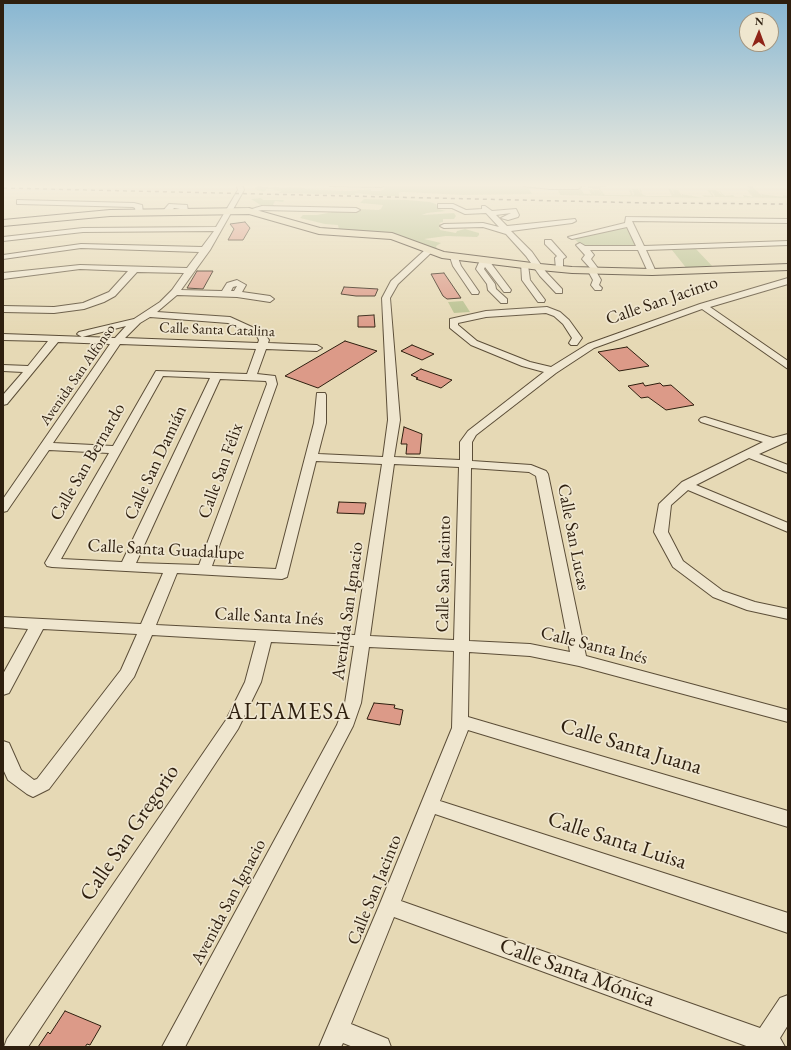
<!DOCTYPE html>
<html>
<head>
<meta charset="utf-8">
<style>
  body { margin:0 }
  #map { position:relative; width:791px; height:1050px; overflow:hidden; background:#e6d9b5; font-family:"EB Garamond",serif }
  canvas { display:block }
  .frame { position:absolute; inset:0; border:4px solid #2e1f0f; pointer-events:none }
  .north { position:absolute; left:739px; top:12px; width:40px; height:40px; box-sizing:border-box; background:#efe6cf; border:1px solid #a29682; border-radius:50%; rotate:1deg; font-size:11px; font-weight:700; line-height:16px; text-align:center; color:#2e1f0f }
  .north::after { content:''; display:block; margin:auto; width:14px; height:18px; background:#8f2418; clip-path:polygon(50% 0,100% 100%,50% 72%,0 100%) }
</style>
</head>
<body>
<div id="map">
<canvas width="791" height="1050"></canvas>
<div class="frame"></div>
<div class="north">N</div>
</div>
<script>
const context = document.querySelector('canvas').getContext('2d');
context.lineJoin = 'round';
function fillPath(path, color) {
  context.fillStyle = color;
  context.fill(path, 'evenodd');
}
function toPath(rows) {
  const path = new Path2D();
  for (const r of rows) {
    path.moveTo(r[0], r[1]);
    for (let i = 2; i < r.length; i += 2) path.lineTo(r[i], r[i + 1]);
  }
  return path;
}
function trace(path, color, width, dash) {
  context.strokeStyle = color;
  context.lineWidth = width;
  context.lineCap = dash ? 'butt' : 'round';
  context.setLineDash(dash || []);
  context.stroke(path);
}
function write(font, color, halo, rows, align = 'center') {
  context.font = font + ' "EB Garamond",serif';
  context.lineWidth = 3.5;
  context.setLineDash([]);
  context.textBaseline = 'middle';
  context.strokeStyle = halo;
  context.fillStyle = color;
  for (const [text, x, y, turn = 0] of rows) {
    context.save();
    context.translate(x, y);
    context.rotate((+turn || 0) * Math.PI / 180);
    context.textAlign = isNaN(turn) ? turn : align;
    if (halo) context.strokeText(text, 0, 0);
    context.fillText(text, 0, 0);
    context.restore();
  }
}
fillPath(toPath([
  [263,184,262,187,305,188,305,189,349,191,371,189,371,191,380,191,384,189,385,184,520,184,541,189,529,189,532,194,463,195,403,192,399,193,399,196,384,196,363,194,356,193,355,195,279,193,281,191,267,189,264,192,254,189,257,187,255,187],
  [557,184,591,184,591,186,592,184,600,184,608,187,601,187,600,189,605,195,631,195,629,190,631,189,633,196,634,194,632,189,638,189,642,195,639,189,641,189,642,194,646,196,672,196,668,189,671,189,675,196,672,189,678,190,682,196,682,194,703,198,560,195,557,188,581,189,584,194,591,194,589,190,592,189,595,194,593,190,599,190,602,195,597,186,598,189,588,188,588,186,579,187,580,184,565,184,565,186,556,185],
  [745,184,750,184,762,196,761,194,783,197,783,195,788,196,788,198,704,197,702,195,712,196,707,190,710,190,714,197,715,196,710,190,716,190,723,196,718,190,725,196,733,195,735,197,744,197,743,195,753,197,747,190,750,189],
  [261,198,263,200,284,200,283,202,275,201,273,205,276,206,262,206,251,199],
  [364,199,407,200,430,202,436,204,438,209,446,211,427,213,422,215,454,213,456,216,454,219,443,219,443,222,439,223,443,226,439,227,440,230,456,233,457,231,465,229,479,233,479,235,477,237,446,236,424,239,441,243,436,246,437,249,433,250,406,240,403,236,339,230,338,225,325,224,300,218,303,215,317,215,337,211,359,209,378,210,381,209,383,205,360,203],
  [626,225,635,245,580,245,573,237],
  [696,249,714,268,687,269,672,250],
  [463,301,470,312,454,313,448,302]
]), '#b6bf8d');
const building = toPath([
  [245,222,250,228,243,240,228,240,234,229,230,224,245,222],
  [197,271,213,271,203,289,187,288,197,271],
  [444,273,461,298,447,299,443,296,431,274,444,273],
  [344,287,378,289,375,296,356,296,341,294,344,287],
  [374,315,375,327,358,327,358,316,374,315],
  [345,341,377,351,318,388,285,376,345,341],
  [412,345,434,354,422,360,401,351,412,345],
  [627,347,649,366,619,371,598,352,627,347],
  [421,369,452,380,441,388,416,379,418,378,411,375,421,369],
  [643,383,645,386,660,383,663,386,671,385,694,405,666,410,648,397,641,398,628,386,643,383],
  [404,427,422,434,420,454,406,454,407,444,401,444,404,427],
  [339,502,366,503,364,514,337,513,339,502],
  [374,703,395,705,394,708,403,710,400,725,367,719,374,703],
  [65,1011,101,1026,90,1045,87,1044,85,1047,38,1047,48,1032,50,1034,65,1011]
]);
fillPath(building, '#dc9a88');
trace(building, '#2e1f0f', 1);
const minor = toPath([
  [236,184,242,184,244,190,210,250,181,290,222,291,227,283,237,280,246,285,242,292,270,296,274,299,270,302,237,297,177,295,157,312,230,317,263,332,269,340,268,343,317,345,322,348,317,351,266,349,257,374,275,376,277,384,212,566,276,569,314,423,317,393,325,393,326,395,326,423,318,454,383,457,388,420,382,298,391,281,426,249,433,251,398,284,390,298,400,420,394,457,460,460,460,442,468,431,544,372,522,366,471,345,450,328,450,319,486,311,547,307,560,312,569,320,582,338,577,345,571,345,569,343,572,338,563,324,554,316,546,313,486,317,458,323,458,325,477,341,530,362,551,367,588,344,700,304,788,278,788,284,710,307,788,361,788,369,702,309,594,348,556,373,476,435,472,442,472,461,531,465,546,471,548,474,586,656,788,710,788,722,579,666,530,656,469,652,468,717,788,811,788,827,468,730,440,801,788,913,788,933,435,814,401,901,760,1028,780,998,788,995,788,1025,780,1038,785,1047,749,1047,394,917,351,1024,388,1039,391,1047,353,1047,343,1043,341,1047,319,1047,379,906,452,728,454,651,369,647,361,703,353,726,185,1047,162,1047,337,725,345,703,354,646,271,642,261,682,238,729,28,1047,4,1047,7,1039,226,720,245,682,256,641,152,635,134,677,49,789,33,797,27,794,8,780,3,769,3,741,9,743,21,770,34,780,37,779,121,670,137,634,43,629,9,693,3,695,3,674,28,629,3,627,3,617,141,624,163,573,52,567,47,566,45,563,109,453,49,450,7,511,3,512,3,499,110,344,58,342,7,404,3,405,3,395,23,372,3,371,3,365,28,366,48,341,3,340,3,334,115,338,126,326,82,337,77,334,79,332,134,319,160,302,172,290,184,273,137,272,115,296,104,302,84,309,54,313,3,312,3,306,54,307,83,303,109,292,128,271,80,269,3,279,3,273,80,265,187,268,199,252,81,248,3,259,3,255,81,244,202,247,214,231,83,232,3,241,3,237,83,228,216,227,238,190,236,184],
  [237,286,234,291,231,291,233,287,237,286],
  [150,317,228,323,257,336,259,340,258,343,125,338,140,323,150,317],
  [120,344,256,349,247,374,156,371,113,446,53,443,120,344],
  [163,376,210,378,122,562,61,559,163,376],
  [220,379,266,381,267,384,199,565,136,563,220,379],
  [316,461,382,464,355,635,156,625,177,573,282,579,287,577,316,461],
  [394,464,459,467,454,640,370,636,394,464],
  [471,468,529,472,536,476,570,652,530,644,469,641,471,468],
  [327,184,385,184,385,185,382,187,330,186,327,184],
  [521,184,578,185,581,187,578,189,550,189,524,186,521,184],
  [17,200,134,203,142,205,143,212,136,214,135,208,133,207,20,204,17,204,17,200],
  [169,204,187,205,188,211,184,213,181,213,180,209,174,208,169,214,163,214,162,212,169,204],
  [438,204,453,204,466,210,482,209,482,206,485,206,492,211,516,209,519,215,518,217,508,220,501,218,511,213,496,215,507,226,575,219,576,221,572,223,511,231,532,252,546,272,562,289,562,293,556,293,540,276,526,256,506,234,483,227,444,228,440,226,444,224,483,223,499,227,486,213,465,214,452,208,438,208,438,204],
  [262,206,356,208,360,210,356,212,262,210,249,213,245,211,262,206],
  [626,217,788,219,788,223,632,221,644,246,788,241,788,245,646,250,656,272,652,275,648,272,638,250,590,250,594,255,591,259,600,271,597,273,601,280,599,285,602,288,601,290,595,290,591,285,593,280,588,271,591,269,582,259,585,255,576,245,580,243,585,246,636,246,627,227,572,239,568,237,625,223,626,217],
  [545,240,551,240,566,257,563,259,563,271,560,271,556,269,555,258,557,256,545,244,545,240],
  [451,255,457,255,461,266,479,292,478,294,472,294,453,266,450,257,451,255],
  [481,258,487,258,511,290,510,292,504,292,485,267,484,269,495,284,496,289,507,299,507,303,501,303,488,290,487,284,476,269,481,258],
  [521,263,527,263,528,265,530,280,545,300,544,302,538,302,522,280,521,263],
  [705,417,773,438,788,434,788,441,759,454,788,465,788,473,749,458,696,485,788,523,788,532,688,490,671,505,668,532,683,561,723,591,755,602,788,609,788,619,747,610,713,597,673,567,654,532,659,504,682,482,763,442,701,422,699,420,701,418,705,417]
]);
const major = toPath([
  [249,208,320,228,392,233,444,252,540,264,572,267,652,269,788,264,788,270,652,275,572,273,540,270,442,258,391,239,319,234,249,214,110,216,3,226,3,220,110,210,249,208]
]);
trace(minor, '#5c4e38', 2);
trace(major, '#2e1f0f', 2);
fillPath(minor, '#efe6cf');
fillPath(major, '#e6d9b5');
trace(toPath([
  [3,188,649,203,788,204]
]), '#2e1f0f', 1.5, [4, 4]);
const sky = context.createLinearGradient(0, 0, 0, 331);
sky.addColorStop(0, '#87b6d2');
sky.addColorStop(0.56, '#f4eede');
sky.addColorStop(1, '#f4eede00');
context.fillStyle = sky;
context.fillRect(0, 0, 791, 331);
write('15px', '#2e1f0f', '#efe6cf', [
  ["Calle Santa Catalina",217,330,2],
  ["Avenida San Alfonso",78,375,-55]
]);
write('18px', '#2e1f0f', '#efe6cf', [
  ["Calle San Jacinto",662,301,-19],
  ["Calle San Bernardo",88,462,-60],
  ["Calle San Damián",156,463,-65],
  ["Calle San Félix",221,471,-70],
  ["Calle San Lucas",573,537,79],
  ["Calle Santa Guadalupe",166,550,3],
  ["Calle San Jacinto",444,574,-89],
  ["Avenida San Ignacio",348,611,-82],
  ["Calle Santa Inés",269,617,3],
  ["Calle Santa Inés",594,646,14],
  ["Calle San Jacinto",375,890,-68],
  ["Avenida San Ignacio",229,902,-62]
]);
write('22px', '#2e1f0f', '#efe6cf', [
  ["Calle Santa Juana",631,747,17],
  ["Calle San Gregorio",130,833,-56],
  ["Calle Santa Luisa",617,841,18],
  ["Calle Santa Mónica",577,973,20]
]);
context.letterSpacing = '1px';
write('23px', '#2e1f0f', '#efe6cf', [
  ["ALTAMESA",289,713]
]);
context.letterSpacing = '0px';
</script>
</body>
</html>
